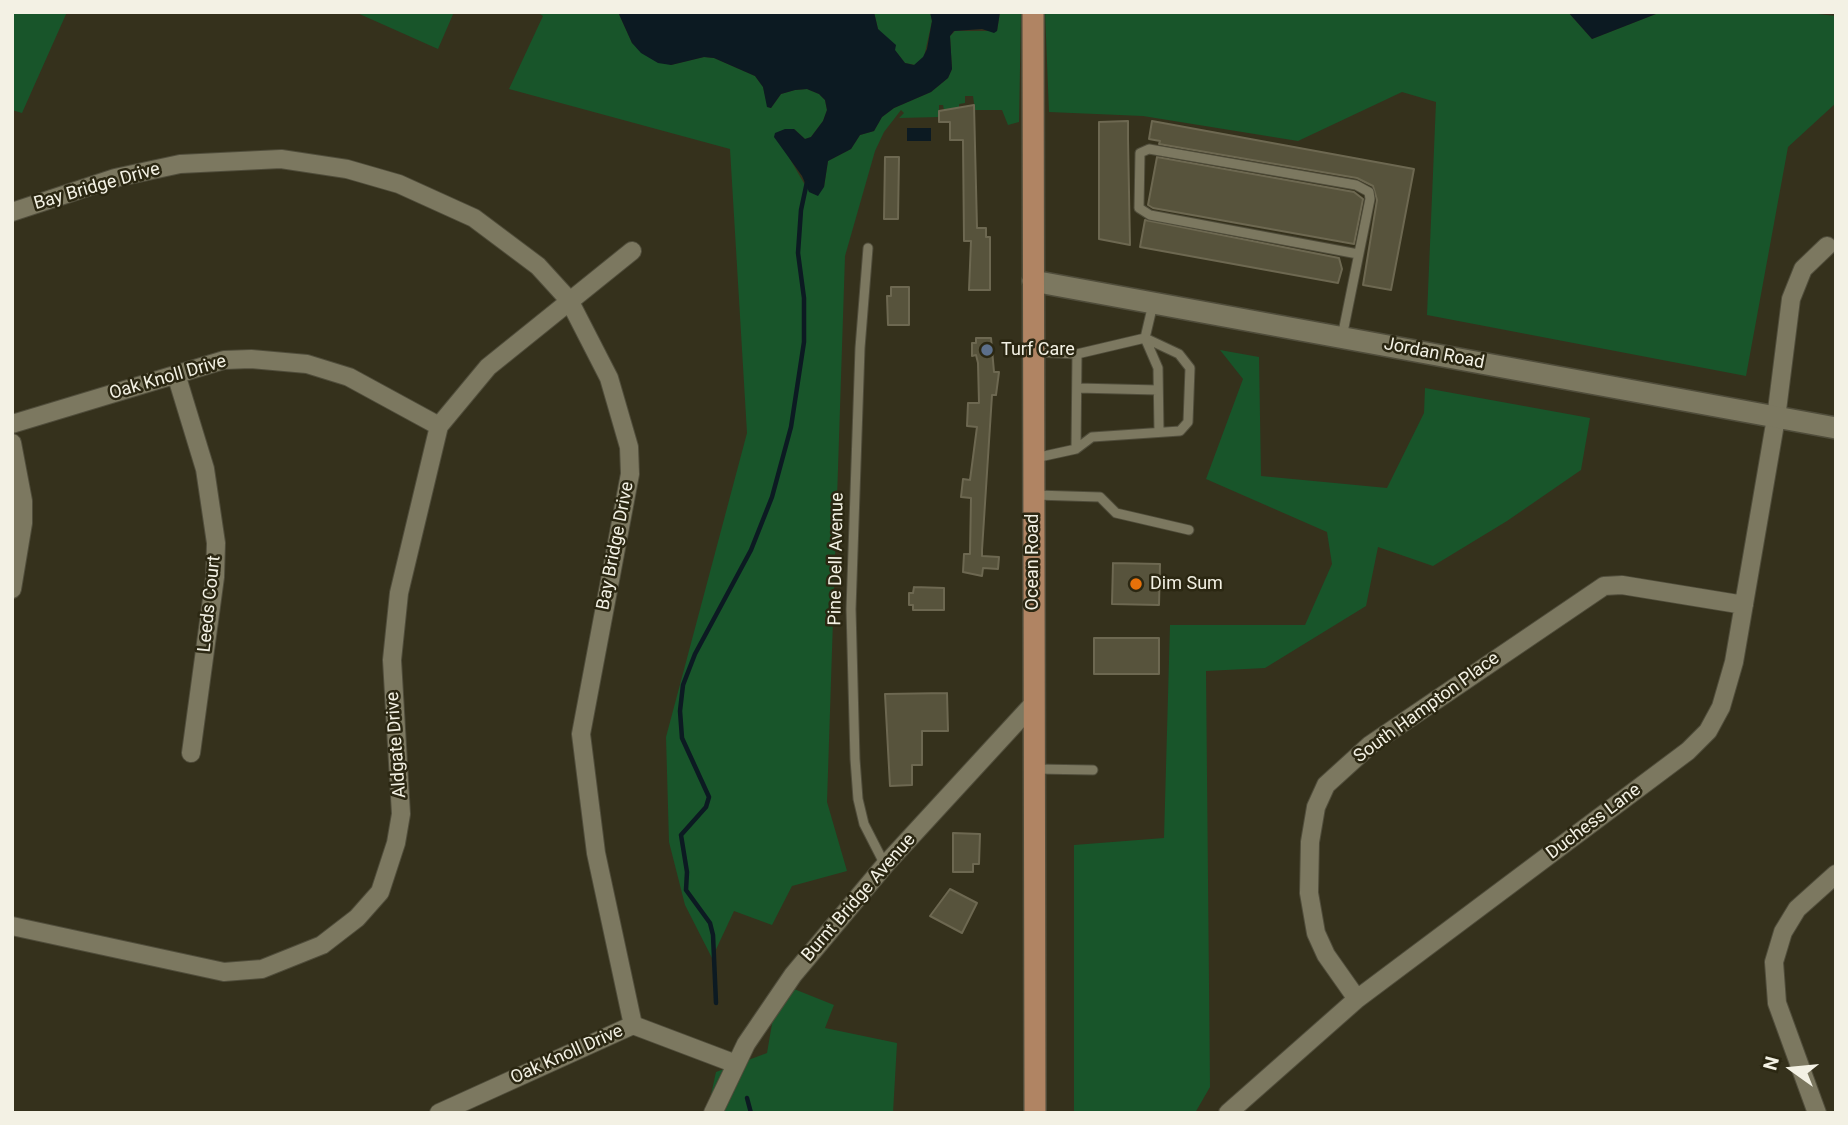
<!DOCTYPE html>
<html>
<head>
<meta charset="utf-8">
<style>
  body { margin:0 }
  #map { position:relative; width:1848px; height:1125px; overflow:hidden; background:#35311c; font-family:Roboto,sans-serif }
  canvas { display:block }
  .frame { position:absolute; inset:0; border:14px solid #f3f1e4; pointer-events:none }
  .north { position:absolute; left:1757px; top:1034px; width:70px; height:70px; -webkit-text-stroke:5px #2b2712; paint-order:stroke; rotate:285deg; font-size:19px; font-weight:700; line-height:28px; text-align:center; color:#f3f1e4 }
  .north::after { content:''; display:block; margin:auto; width:24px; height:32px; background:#f3f1e4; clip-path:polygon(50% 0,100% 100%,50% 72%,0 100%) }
</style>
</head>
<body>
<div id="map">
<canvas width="1848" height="1125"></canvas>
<div class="frame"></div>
<div class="north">N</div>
</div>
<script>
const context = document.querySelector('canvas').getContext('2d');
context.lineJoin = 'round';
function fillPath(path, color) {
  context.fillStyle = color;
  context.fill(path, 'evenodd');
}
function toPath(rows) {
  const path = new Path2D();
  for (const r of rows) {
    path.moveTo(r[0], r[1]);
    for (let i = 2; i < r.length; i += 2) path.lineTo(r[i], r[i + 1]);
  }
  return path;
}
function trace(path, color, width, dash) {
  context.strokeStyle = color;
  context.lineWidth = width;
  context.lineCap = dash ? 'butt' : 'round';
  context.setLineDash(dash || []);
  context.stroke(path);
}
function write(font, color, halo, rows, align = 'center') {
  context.font = font + ' Roboto,sans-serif';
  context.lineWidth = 5;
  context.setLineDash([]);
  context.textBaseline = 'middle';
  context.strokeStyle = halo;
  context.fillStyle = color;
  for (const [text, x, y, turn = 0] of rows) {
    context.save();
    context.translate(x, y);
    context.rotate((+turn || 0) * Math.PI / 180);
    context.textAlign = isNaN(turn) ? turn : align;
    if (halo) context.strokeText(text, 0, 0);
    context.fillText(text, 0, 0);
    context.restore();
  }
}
fillPath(toPath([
  [12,12,67,12,22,113,12,110],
  [355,12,454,12,438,49],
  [537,12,618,12,632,43,671,65,704,57,714,58,755,76,763,87,768,107,771,108,781,94,795,90,807,89,819,94,825,100,827,110,823,121,811,137,805,139,794,129,779,140,805,185,824,187,828,161,851,149,860,135,874,131,882,117,894,108,931,92,948,78,952,69,950,36,955,31,997,31,1000,12,1021,12,1019,122,1008,125,1002,110,975,110,973,96,965,96,965,103,959,104,959,113,944,110,943,105,939,105,939,117,899,118,904,113,901,110,884,132,875,151,845,256,827,802,847,871,792,886,772,925,734,911,712,958,685,905,669,842,666,737,747,433,730,149,509,89,543,16],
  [874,12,930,12,932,21,924,57,915,65,905,63,878,29],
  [1045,12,1568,12,1592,39,1661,12,1799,12,1836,16,1836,103,1788,147,1746,376,1427,315,1436,102,1402,92,1298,141,1143,116,1049,112],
  [1220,350,1259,357,1261,476,1387,488,1424,413,1425,388,1590,418,1581,470,1507,521,1433,566,1378,547,1366,606,1265,668,1206,671,1210,1087,1195,1113,1074,1113,1074,845,1164,838,1170,625,1305,625,1332,564,1327,532,1206,479,1243,379],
  [779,983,834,1005,825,1028,897,1043,893,1113,707,1113,716,1072,767,1053]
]), '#18552a');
fillPath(toPath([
  [618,12,874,12,878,29,896,45,895,50,905,63,914,65,923,57,927,49,932,21,930,12,1000,12,997,31,994,33,982,29,954,31,950,36,952,69,948,78,931,92,894,108,882,117,874,131,860,135,851,149,828,161,824,187,818,196,809,192,802,176,774,137,775,133,785,129,794,129,805,139,811,137,823,121,827,110,825,100,819,94,807,89,795,90,781,94,771,108,767,107,763,87,755,76,714,58,704,57,671,65,658,63,641,53,632,43],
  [1568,12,1661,12,1592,39],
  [907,128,931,128,931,141,907,141]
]), '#0c1a22');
trace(toPath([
  [716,1003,713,935,710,923,686,890,687,872,681,835,706,807,709,797,682,738,680,711,683,685,695,654,751,550,772,497,791,427,804,342,804,298,798,253,801,210,807,182],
  [747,1098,751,1113]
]), '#0c1a22', 4.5);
const building = toPath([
  [974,105,977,228,986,228,986,237,990,237,990,290,969,290,971,241,964,241,963,140,950,140,950,122,939,122,939,111,974,105],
  [1128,121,1128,139,1130,245,1099,239,1099,122,1128,121],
  [1152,121,1414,169,1391,290,1363,285,1377,200,1373,186,1357,178,1159,144,1160,141,1149,139,1152,121],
  [885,157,899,157,898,219,884,219,885,157],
  [1157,157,1354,192,1363,199,1354,244,1153,208,1148,205,1157,157],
  [1145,220,1339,258,1342,269,1338,283,1140,247,1145,220],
  [891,287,909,287,909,325,888,325,887,296,891,296,891,287],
  [976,338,991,338,994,372,999,372,996,395,992,395,982,550,982,556,999,557,998,569,983,568,982,576,963,572,964,554,970,554,971,498,961,497,963,479,970,480,977,427,967,426,968,403,979,403,978,363,976,355,972,356,972,343,976,343,976,338],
  [1113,563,1160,564,1159,605,1112,604,1113,563],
  [914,587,944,588,944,610,913,610,913,605,909,605,909,593,913,593,914,587],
  [1094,638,1159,638,1159,674,1094,674,1094,638],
  [947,693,948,731,922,731,922,765,912,765,912,785,890,786,885,694,947,693],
  [953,833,980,834,979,864,973,864,973,872,953,872,953,833],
  [950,889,977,903,962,933,930,916,950,889]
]);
fillPath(building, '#57533c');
trace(building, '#6d6851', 2);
const service = toPath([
  [868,248,860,348,851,609,855,759,858,799,864,824,885,865],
  [1153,304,1145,338,1158,368,1159,432],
  [1342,337,1370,199,1369,192,1356,185,1149,149,1140,153,1139,208,1150,215,1358,254],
  [1035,352,1077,354,1145,338,1179,354,1190,368,1188,422,1180,431,1092,437,1076,449,1035,458],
  [1077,388,1158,390],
  [1076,449,1077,354],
  [1035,495,1100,497,1116,513,1189,530],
  [1036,769,1093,770]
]);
const minor = toPath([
  [12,212,115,178,180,164,281,159,347,169,399,184,474,218,538,266,569,300,609,378,629,447,630,474,581,734,596,853,633,1025],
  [176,374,205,469,216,543,215,577,191,753],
  [12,424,224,360,251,359,307,364,349,377,439,426],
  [12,443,23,501,23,523,12,589],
  [12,926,224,972,262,969,322,945,357,918,380,892,396,843,401,814,392,660,399,593,439,426,488,367,632,251],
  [1357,999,1326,955,1316,933,1309,893,1310,842,1316,807,1326,785,1370,745,1604,586,1622,585,1744,605],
  [439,1113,633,1025,736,1064],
  [713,1113,746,1044,793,975,885,865,1034,703],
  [1228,1113,1357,999,1688,751,1708,731,1721,707,1734,662,1776,418,1791,299,1803,269,1827,246],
  [1817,1113,1777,1003,1774,962,1783,932,1797,909,1836,874]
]);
const tertiary = toPath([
  [1033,281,1836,428]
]);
const primary = toPath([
  [1033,12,1035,1113]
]);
trace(service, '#504d3b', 11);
trace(minor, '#504d3b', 20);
trace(tertiary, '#504d3b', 24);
trace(primary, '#504d3b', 24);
trace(service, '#7c7860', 9);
trace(minor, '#7c7860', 18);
trace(tertiary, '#7c7860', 21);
trace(primary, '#b08463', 21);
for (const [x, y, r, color] of [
  [987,350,7,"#5c6f8a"],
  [1136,584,7,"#e8710a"]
]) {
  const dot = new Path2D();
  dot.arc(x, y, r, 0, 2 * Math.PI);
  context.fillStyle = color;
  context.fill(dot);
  trace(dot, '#2b2712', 2.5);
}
write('18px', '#f3f1e4', '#2b2712', [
  ["Bay Bridge Drive",97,187,-16],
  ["Jordan Road",1434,354,11],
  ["Oak Knoll Drive",168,378,-16],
  ["Bay Bridge Drive",616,546,-79],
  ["Pine Dell Avenue",837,559,-89],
  ["Ocean Road",1033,562,-90],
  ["Leeds Court",210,604,-84],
  ["South Hampton Place",1427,708,-36],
  ["Aldgate Drive",397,745,-94],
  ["Duchess Lane",1594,822,-37],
  ["Burnt Bridge Avenue",859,898,-49],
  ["Oak Knoll Drive",567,1055,-24]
]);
write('18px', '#f3f1e4', '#2b2712', [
  ["Turf Care",1001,350],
  ["Dim Sum",1150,584]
], 'left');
</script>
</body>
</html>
